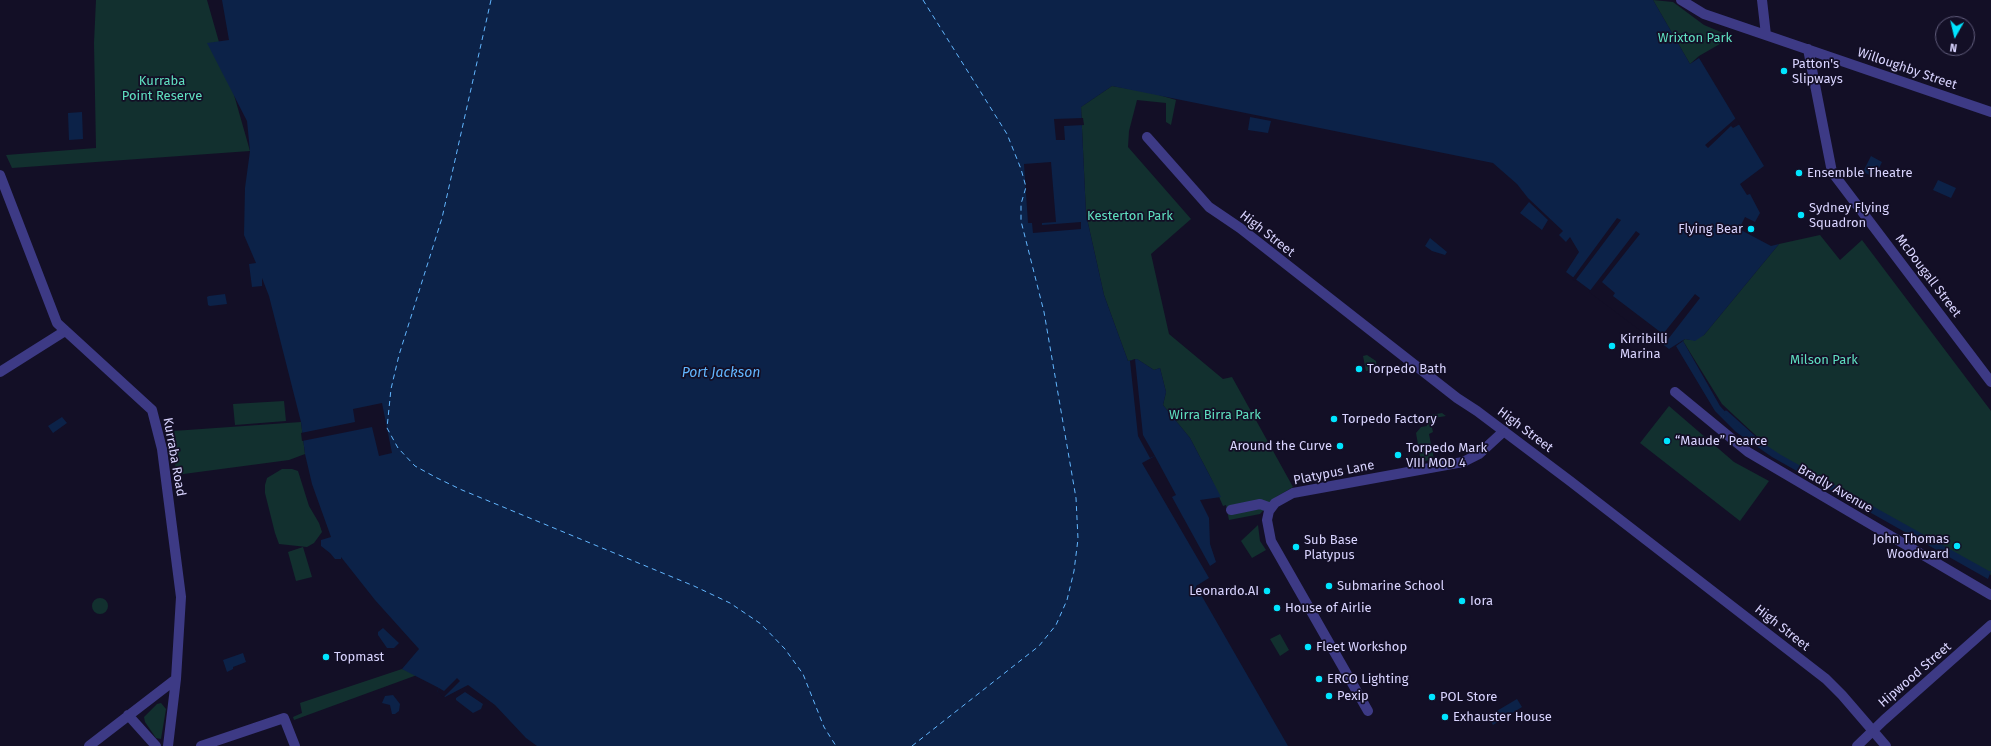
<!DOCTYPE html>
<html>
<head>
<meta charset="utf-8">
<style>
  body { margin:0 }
  #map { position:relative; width:1991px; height:746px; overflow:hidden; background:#130f26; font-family:"Fira Sans",sans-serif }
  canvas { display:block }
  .north { position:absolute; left:1935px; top:16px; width:40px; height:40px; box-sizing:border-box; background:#130f26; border:1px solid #625e7d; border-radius:50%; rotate:188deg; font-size:11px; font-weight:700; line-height:16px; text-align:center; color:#d9d4ff }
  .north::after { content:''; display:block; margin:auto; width:14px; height:18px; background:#00e5ff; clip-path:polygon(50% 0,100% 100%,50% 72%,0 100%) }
</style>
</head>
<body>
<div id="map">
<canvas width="1991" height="746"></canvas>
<div class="north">N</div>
</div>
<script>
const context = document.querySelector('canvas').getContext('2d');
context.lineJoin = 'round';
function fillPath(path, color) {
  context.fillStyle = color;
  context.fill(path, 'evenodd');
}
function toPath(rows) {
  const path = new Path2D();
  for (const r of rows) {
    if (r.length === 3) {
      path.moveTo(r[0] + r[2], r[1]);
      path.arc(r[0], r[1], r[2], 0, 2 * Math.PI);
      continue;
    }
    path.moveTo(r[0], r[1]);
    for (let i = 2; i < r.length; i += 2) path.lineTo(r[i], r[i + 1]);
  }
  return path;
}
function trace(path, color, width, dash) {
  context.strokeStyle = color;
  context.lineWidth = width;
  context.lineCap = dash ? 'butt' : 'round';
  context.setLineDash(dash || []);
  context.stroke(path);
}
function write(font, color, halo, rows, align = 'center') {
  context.font = font + ' "Fira Sans",sans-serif';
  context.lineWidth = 3.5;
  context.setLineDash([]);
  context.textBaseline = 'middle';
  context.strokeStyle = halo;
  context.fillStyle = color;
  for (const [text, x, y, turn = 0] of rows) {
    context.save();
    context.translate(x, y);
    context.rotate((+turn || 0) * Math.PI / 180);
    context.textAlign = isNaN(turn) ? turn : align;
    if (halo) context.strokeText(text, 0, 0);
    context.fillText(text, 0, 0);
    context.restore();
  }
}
fillPath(toPath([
  [96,0,207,0,250,151,12,168,6,155,96,148,94,43],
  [1653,0,1673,2,1704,25,1728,35,1725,41,1699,56,1690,64],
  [1112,86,1149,92,1176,100,1171,125,1166,122,1166,103,1137,100,1129,131,1128,147,1191,219,1151,254,1169,334,1223,379,1232,377,1293,487,1276,497,1260,514,1229,520,1226,505,1223,506,1211,478,1190,438,1163,405,1166,392,1160,368,1154,370,1137,359,1128,361,1104,295,1086,214,1081,107],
  [1820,235,1840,260,1862,240,1991,411,1991,575,1779,457,1722,404,1683,341,1685,339,1690,340,1704,335,1779,244],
  [1367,355,1376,361,1377,369,1366,371,1363,356],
  [284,401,286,421,235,425,233,404],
  [1669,406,1734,462,1769,481,1740,521,1640,443],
  [1442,413,1446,416,1434,418,1435,423,1431,424,1433,432,1429,434,1434,459,1421,462,1416,433,1421,427,1427,426,1425,416],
  [301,422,305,454,289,460,176,475,173,431],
  [282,469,292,469,298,471,309,506,319,523,322,532,314,543,307,547,279,544,275,533,265,493,265,485,267,478],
  [1258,525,1260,541,1266,550,1252,558,1241,541],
  [303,547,312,577,296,581,288,552],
  [100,606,8],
  [1280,634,1289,650,1280,656,1270,639],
  [402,669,412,671,417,675,294,720,293,717,302,713,300,703],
  [161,703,166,709,161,739,156,738,145,722,144,717,157,704]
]), '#12302f');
fillPath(toPath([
  [222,0,1653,0,1690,64,1699,58,1764,166,1740,184,1747,195,1750,194,1760,213,1755,222,1745,217,1739,229,1771,246,1779,244,1704,335,1695,341,1685,339,1669,349,1566,272,1579,252,1570,237,1566,242,1559,235,1563,231,1528,198,1517,184,1493,163,1112,86,1081,107,1086,214,1104,295,1128,361,1137,359,1154,370,1160,368,1166,392,1163,405,1190,438,1221,497,1200,500,1209,518,1210,544,1216,562,1210,566,1172,497,1176,495,1155,456,1142,463,1209,578,1196,586,1288,746,537,746,526,738,495,705,468,685,445,697,437,691,439,688,402,669,419,649,375,600,341,557,341,559,335,559,330,553,321,546,321,540,331,537,312,484,305,454,301,422,269,296,262,278,262,286,252,287,249,264,256,263,244,235,245,188,250,151,247,121,207,43,229,40],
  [82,112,83,139,69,140,68,113],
  [1250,117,1271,121,1268,133,1248,130],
  [1871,156,1882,162,1877,172,1874,171,1872,176,1863,172],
  [1938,180,1956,188,1951,198,1933,190],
  [1529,202,1548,220,1542,230,1520,213],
  [1430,238,1447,252,1445,255,1432,251,1425,246],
  [225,294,227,304,210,306,208,305,207,297,209,296],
  [1683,341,1720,406,1740,428,1781,455,1989,571,1991,571,1988,579,1772,457,1736,432,1715,411,1676,346],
  [62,417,67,423,53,433,48,426],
  [383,628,399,643,394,648,387,648,378,635,378,632],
  [243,653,246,662,233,667,233,669,227,672,223,660],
  [465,692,483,704,481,709,473,713,456,700,456,698],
  [393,695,400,704,399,711,395,714,392,714,390,705,382,703,385,696],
  [1517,699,1522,707,1493,725,1490,720,1490,715]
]), '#0c2248');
fillPath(toPath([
  [1083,118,1084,125,1064,126,1065,140,1056,140,1054,119],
  [1736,118,1740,124,1733,128,1731,126,1708,148,1705,145],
  [1051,162,1056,222,1042,223,1042,225,1081,222,1081,229,1033,233,1032,223,1028,223,1024,164],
  [1617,218,1621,220,1575,281,1572,279],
  [1636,231,1640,234,1602,282,1615,293,1613,296,1663,334,1695,294,1700,298,1662,347,1589,292],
  [1135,359,1143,435,1155,456,1150,458,1138,436,1130,361],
  [382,403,392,453,379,456,372,427,302,441,301,433,355,422,353,409],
  [457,678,460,681,444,697,437,691,439,688,444,691]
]), '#130f26');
trace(toPath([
  [1726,413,1755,439]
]), '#0c2248', 4.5);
trace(toPath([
  [491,0,442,218,399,355,391,389,387,428,398,448,415,466,437,478,462,490,694,586,730,603,761,624,785,649,803,674,824,727,836,746],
  [912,746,1039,646,1056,625,1067,600,1074,571,1078,539,1076,498,1044,312,1021,221,1021,204,1026,187,1021,169,1007,134,923,0]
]), '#62b6ff', 1, [5, 4]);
trace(toPath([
  [1681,0,1704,14,1991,112],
  [1762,0,1766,35],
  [1808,49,1832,172,1991,382],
  [1147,137,1209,207,1240,228,1457,398,1477,411,1570,481,1826,679,1842,695,1886,746],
  [0,175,57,323,152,410,162,449,181,597,176,679,168,746],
  [0,372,65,331],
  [1675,392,1748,452,1991,595],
  [1231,510,1260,504,1271,508],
  [1368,711,1271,541,1267,520,1269,511,1275,503,1293,493,1463,462,1479,454,1504,431],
  [128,715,156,746],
  [89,746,176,679],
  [201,746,284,718,295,746],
  [1857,746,1884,720,1991,625]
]), '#3d3a85', 10);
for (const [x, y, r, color] of [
  [1784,71,4,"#00e5ff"],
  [1799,173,4,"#00e5ff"],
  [1801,215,4,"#00e5ff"],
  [1751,229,4,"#00e5ff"],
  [1612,346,4,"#00e5ff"],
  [1359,369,4,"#00e5ff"],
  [1334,419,4,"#00e5ff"],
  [1667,441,4,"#00e5ff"],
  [1340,446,4,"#00e5ff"],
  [1398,455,4,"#00e5ff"],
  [1957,546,4,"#00e5ff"],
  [1296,547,4,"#00e5ff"],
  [1329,586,4,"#00e5ff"],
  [1267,591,4,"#00e5ff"],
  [1462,601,4,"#00e5ff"],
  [1277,608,4,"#00e5ff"],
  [1308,647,4,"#00e5ff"],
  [326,657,4,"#00e5ff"],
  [1319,679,4,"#00e5ff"],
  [1329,696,4,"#00e5ff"],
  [1432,697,4,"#00e5ff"],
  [1445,717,4,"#00e5ff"]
]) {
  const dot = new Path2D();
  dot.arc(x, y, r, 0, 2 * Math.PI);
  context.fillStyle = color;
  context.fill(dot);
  trace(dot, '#130f26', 1.5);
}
write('13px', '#5fe0c0', '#130f26', [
  ["Wrixton Park",1695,38],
  ["Kurraba",162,81],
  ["Point Reserve",162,96],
  ["Kesterton Park",1130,216],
  ["Milson Park",1824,360],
  ["Wirra Birra Park",1215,415]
]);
write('13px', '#d9d4ff', '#130f26', [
  ["Patton's",1792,64],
  ["Slipways",1792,79],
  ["Ensemble Theatre",1807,173],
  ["Sydney Flying",1809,208],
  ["Squadron",1809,223],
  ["Flying Bear",1743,229,"right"],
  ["Kirribilli",1620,339],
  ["Marina",1620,354],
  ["Torpedo Bath",1367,369],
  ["Torpedo Factory",1342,419],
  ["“Maude” Pearce",1675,441],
  ["Around the Curve",1332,446,"right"],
  ["Torpedo Mark",1406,448],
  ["VIII MOD 4",1406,463],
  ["John Thomas",1949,539,"right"],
  ["Woodward",1949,554,"right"],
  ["Sub Base",1304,540],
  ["Platypus",1304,555],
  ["Submarine School",1337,586],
  ["Leonardo.AI",1259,591,"right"],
  ["Iora",1470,601],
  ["House of Airlie",1285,608],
  ["Fleet Workshop",1316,647],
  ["Topmast",334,657],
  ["ERCO Lighting",1327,679],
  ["Pexip",1337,696],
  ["POL Store",1440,697],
  ["Exhauster House",1453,717]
], 'left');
write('13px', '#d9d4ff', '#130f26', [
  ["Willoughby Street",1907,69,19],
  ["High Street",1267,234,38],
  ["McDougall Street",1928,276,53],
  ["High Street",1525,430,37],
  ["Kurraba Road",174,457,80],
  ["Platypus Lane",1334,473,-11],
  ["Bradly Avenue",1835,489,30],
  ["High Street",1782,628,38],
  ["Hipwood Street",1915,675,-41]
]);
write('italic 14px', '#62b6ff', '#130f26', [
  ["Port Jackson",721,373]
]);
</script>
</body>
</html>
